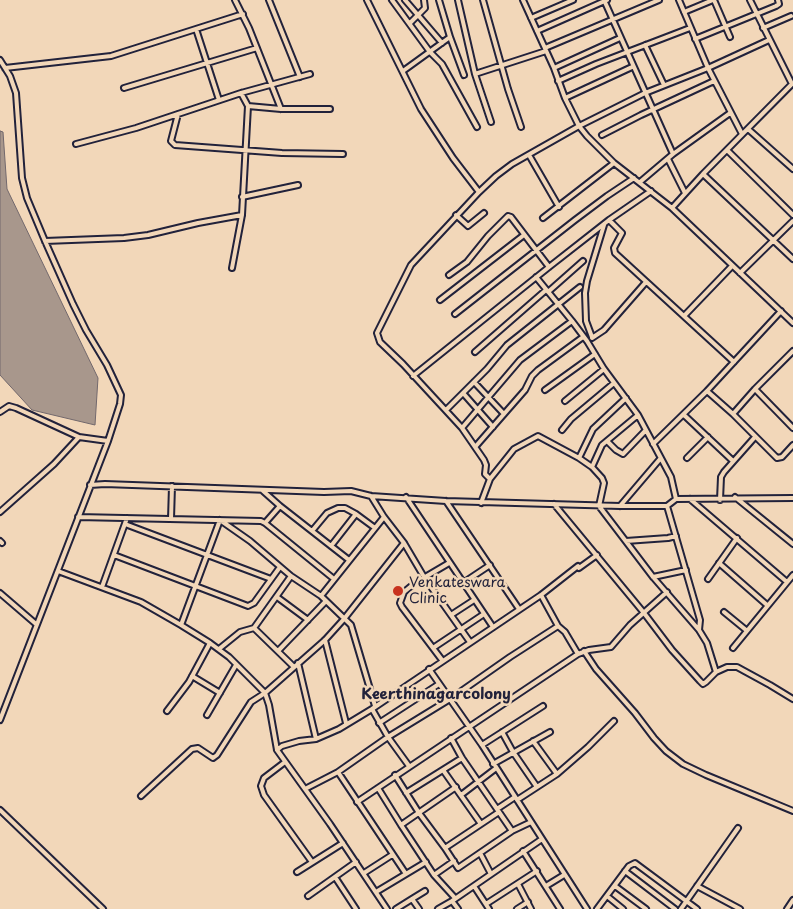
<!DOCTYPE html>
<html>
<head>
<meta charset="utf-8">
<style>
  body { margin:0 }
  canvas { display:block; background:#f2d7b9 }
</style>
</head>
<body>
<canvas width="793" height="909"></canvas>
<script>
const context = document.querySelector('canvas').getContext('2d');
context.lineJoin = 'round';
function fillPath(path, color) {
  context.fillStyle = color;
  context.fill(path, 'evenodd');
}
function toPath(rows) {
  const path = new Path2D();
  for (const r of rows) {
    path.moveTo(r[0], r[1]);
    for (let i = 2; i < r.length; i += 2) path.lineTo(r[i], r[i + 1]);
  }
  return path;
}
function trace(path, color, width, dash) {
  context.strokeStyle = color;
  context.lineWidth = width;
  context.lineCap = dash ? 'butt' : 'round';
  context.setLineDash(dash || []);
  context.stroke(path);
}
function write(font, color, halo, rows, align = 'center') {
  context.font = font + ' "Playpen Sans",sans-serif';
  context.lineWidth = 5;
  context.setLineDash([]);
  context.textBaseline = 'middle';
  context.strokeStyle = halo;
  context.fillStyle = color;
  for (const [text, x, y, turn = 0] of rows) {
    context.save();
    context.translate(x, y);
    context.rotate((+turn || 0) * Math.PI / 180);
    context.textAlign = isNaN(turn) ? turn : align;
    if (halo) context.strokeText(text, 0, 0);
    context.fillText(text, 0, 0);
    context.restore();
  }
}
const water = toPath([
  [0,131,3,132,7,189,98,378,95,425,32,410,0,375,0,131]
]);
fillPath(water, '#a8978c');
trace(water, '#72686c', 1);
const minor = toPath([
  [235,0,249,28,281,109],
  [269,0,300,77],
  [367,0,421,109,453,158,479,192],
  [392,0,430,52,442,64,477,127],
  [405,0,442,43],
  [439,0,450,37,464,75],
  [458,0,475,74,491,122],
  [483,0,508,89,521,127],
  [523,0,554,68,565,98,579,126,587,136,614,163,672,208,793,323],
  [604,0,673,154],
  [679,0,708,68,742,134],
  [714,0,730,37],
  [684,12,713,0],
  [531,18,573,0],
  [410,23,425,8,424,0],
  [763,28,791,16],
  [196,29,219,100],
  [537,31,607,0],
  [695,39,776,6,779,4,778,0],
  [645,45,664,85],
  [545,48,659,0],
  [0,60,10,76,16,93,22,178,27,198,45,241,73,304,86,330,107,365,121,395,120,404,108,441,0,720],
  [5,68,111,56,243,14],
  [554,68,620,38],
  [403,71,450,37],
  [475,74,546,51],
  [558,81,596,64,690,28],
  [124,88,257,48],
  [241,93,248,106],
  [565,98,632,67],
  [178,114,171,141,175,145,282,153,343,154],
  [748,129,793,169],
  [602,135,641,115,714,81],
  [76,144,136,128,241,93,310,74],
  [727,150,793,215],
  [529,155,559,207],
  [668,159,685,193],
  [703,174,793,259],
  [640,182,673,154,730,113],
  [242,197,298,185],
  [672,208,703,174,792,84,750,0],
  [456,215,468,226,484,213],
  [543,218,614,163],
  [609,220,622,233,614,248,615,253,734,362],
  [45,241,124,238,148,235,198,223,242,215],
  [232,268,242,215,248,106,281,109,330,109],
  [740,273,793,221],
  [449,275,467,262,488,236,508,216,511,217,549,267],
  [536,277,572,321,587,341,604,369,638,415,671,477,676,499],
  [548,292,583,261],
  [440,300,524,235],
  [455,314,575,220,607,196,634,178],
  [684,316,732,266],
  [592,337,586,321,585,293,587,281,604,225],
  [592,338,604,330,646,282],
  [475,352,546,290],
  [413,376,549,267,609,220,651,191],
  [474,382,504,414],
  [755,389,793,428],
  [545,390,595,354],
  [707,391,733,414,777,458,782,457,793,445],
  [463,393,493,427],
  [565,401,604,369],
  [446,410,487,369,507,345,580,287],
  [0,412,9,406,16,408,79,437,108,441],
  [733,414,755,389,793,351],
  [638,415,602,445,592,467,602,478,604,483,599,506,653,577,699,630],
  [684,415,733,461],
  [462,428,520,360,572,321],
  [562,430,571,419,614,383],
  [607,441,616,450,623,454,646,430],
  [653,444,707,391,781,311],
  [476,446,525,390,532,376,538,370,583,337],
  [579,458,593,429,626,398],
  [687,458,708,437],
  [490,479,485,474,486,465,484,460,462,428,403,364,380,342,377,333,411,265,479,192,496,176,512,164,579,126,645,93,708,68,769,40],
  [90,485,105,484,324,492,351,491,371,496,446,501,620,506,667,506,676,499,793,498],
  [262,490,280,506,349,560],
  [371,496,384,517,404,543,424,577,470,642],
  [406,497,493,627],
  [735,497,793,544],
  [690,499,787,582],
  [720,500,721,477,724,472,755,437],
  [446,501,519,609],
  [481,503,490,479,514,449,538,436,579,458,592,467],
  [554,504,644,613,672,650,700,681,703,684,706,682,716,672,727,667,737,667,770,685,793,699],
  [620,506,660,459],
  [667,506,700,620,699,630,707,643,716,672],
  [0,512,54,464,79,437],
  [78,517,261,521,265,523,334,579],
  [171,519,172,486],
  [265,523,280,506],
  [125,524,271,579],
  [312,531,327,513,338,508,345,508,356,514,375,528],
  [0,541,2,543],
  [626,541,668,538,676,536],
  [331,546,356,514],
  [114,555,248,606,254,603,280,567],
  [719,563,767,605],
  [579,568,597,555],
  [58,571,141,602,181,625,210,643,229,657,265,693,269,705,277,750,330,824,387,909],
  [653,577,686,570],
  [708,579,737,538],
  [463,583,490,565],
  [102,587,127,518],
  [0,593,36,624],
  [541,595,578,566],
  [321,596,384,517],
  [277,597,308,620],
  [724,612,746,630],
  [451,615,474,600],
  [181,625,220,520,250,541,291,576,321,596,351,625,375,706],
  [254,628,294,667],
  [325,640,346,723],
  [433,648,484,614],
  [733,648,793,575],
  [219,649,240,632,254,628,291,576],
  [278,651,326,601],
  [584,651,596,669,635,713,654,738,666,751,683,764,706,775,793,811],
  [442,660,402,607,400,603,404,592,415,583,449,563],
  [298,663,316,739],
  [429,669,482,745,587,909],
  [192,676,220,693],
  [372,709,388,737,409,766],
  [167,711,189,682,210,643],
  [207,715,236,665],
  [379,723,439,684],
  [502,732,513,752,537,787],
  [451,738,462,758,512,831],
  [533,741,557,774],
  [482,745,543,706],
  [277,750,282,746,299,741,316,739,339,729,372,709,541,595,558,626,565,632,578,654],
  [285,762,264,778,261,786,264,795,312,862],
  [493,764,550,732],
  [443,770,481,824],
  [338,772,406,874],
  [395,775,419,813,445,848],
  [378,788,401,825,434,875,454,861],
  [305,789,338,772,388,737,450,699,510,657,558,626],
  [406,793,462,758],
  [461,795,495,769],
  [141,796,192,749,198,748,213,758,217,755,251,702,265,693,325,640,344,619,404,543],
  [517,800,557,774,588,747,614,721],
  [357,802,578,654,589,650,611,647,630,625,667,592],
  [497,809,515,797],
  [0,810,103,909],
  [499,812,445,848,458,868,512,831,531,822],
  [401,825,456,787],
  [523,851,560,909],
  [480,853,491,874],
  [625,871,675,909],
  [297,872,343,843],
  [364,873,392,855],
  [434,875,455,898],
  [335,877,356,909],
  [518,884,531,909],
  [474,886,489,909],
  [546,886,564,875],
  [615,886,646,909],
  [697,886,740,909],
  [376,892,426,862],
  [308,896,356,862],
  [607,896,623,909],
  [412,899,425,891],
  [452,901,458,909],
  [486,904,537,871],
  [396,909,412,899,419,909],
  [438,909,452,901,542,839],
  [517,909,528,902],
  [597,909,629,866,635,863,697,909],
  [681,909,738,828],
  [787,909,793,900]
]);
trace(minor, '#22223b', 8);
trace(minor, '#f2d7b9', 4);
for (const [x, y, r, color] of [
  [398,591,6,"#c8321e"]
]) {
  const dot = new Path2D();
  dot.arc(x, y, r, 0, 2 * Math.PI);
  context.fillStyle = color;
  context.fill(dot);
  trace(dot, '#f2d7b9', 2);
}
write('14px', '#22223b', '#f2d7b9', [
  ["Venkateswara",409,583],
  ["Clinic",409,599]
], 'left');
write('bold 15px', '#22223b', '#f2d7b9', [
  ["Keerthinagarcolony",436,695]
]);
</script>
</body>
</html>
